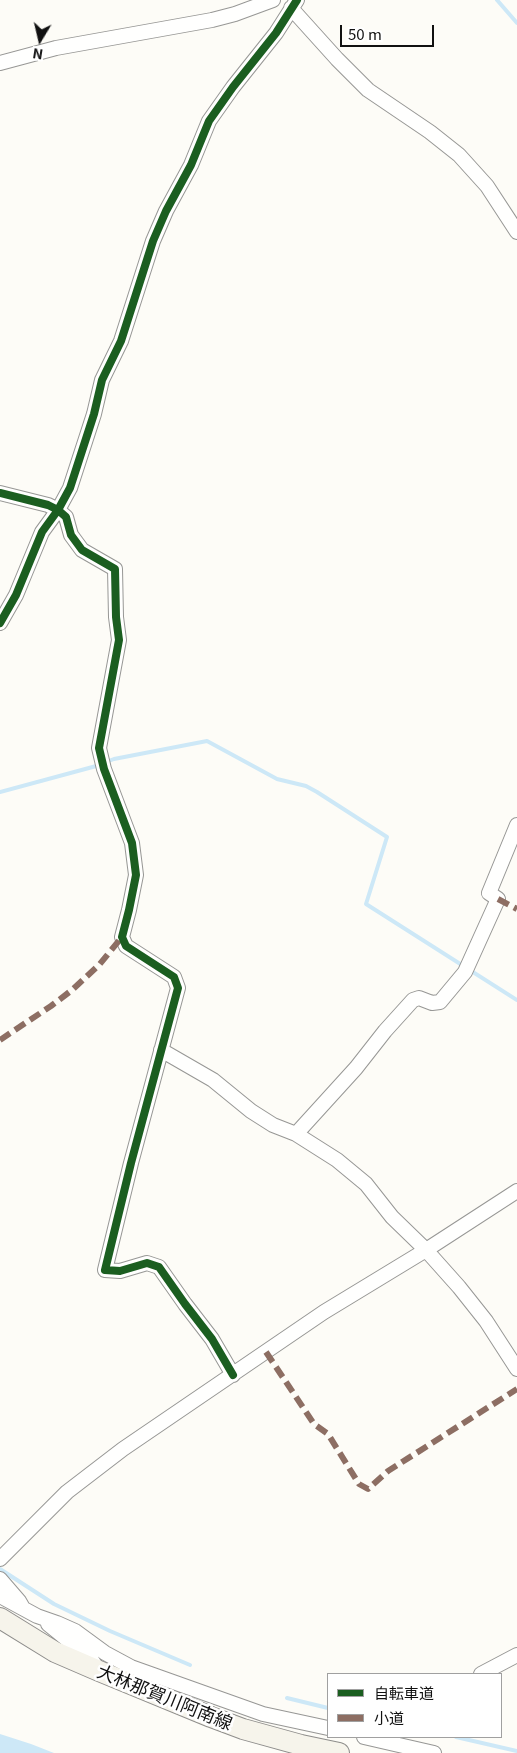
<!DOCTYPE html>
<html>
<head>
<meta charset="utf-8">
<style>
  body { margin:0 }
  #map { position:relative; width:517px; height:1753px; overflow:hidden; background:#fdfcf7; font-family:Georgia,"Noto Sans JP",serif }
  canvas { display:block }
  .legend { position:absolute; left:327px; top:1673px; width:175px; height:65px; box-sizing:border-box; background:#fff; border:1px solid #a0a0a0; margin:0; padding:6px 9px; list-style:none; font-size:15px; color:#111 }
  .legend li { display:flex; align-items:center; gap:10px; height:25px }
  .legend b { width:25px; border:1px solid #a0a0a0 }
  .north { position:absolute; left:15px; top:15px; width:50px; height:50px; -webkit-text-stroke:4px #fff; paint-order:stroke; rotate:189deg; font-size:14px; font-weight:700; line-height:20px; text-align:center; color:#111 }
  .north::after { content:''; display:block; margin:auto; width:18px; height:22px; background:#111; clip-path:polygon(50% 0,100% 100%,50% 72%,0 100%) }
  .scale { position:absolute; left:340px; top:25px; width:94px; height:22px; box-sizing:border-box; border:2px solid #111; border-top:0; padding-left:6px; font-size:15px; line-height:18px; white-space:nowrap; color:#111; -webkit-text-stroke:4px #fff; paint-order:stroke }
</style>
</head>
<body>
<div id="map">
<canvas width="517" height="1753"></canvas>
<ul class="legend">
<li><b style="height:6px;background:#1b5e20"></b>自転車道</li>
<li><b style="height:6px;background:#8d6e63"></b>小道</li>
</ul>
<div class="north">N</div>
<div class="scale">50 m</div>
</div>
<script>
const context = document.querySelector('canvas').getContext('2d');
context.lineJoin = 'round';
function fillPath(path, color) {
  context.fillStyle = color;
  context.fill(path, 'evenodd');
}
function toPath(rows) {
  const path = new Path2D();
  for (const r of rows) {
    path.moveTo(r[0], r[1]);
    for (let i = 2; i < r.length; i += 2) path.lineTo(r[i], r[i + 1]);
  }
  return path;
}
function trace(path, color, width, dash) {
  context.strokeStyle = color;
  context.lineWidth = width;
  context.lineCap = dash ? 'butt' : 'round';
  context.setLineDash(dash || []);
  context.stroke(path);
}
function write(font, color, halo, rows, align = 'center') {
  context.font = font + ' Georgia,"Noto Sans JP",serif';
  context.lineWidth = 5;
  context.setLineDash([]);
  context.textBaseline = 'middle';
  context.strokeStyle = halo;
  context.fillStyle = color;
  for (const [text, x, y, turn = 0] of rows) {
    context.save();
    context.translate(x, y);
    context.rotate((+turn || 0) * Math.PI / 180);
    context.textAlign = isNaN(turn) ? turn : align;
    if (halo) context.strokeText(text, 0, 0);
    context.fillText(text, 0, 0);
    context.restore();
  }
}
fillPath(toPath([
  [0,1734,31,1744,54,1753,0,1753]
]), '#cde8f7');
trace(toPath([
  [497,0,517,23],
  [106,762,114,759,207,741,277,779,306,786,317,792,387,837,366,904,517,1000],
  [0,792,100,765],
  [0,1569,54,1604,110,1631,190,1665],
  [287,1698,328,1708],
  [456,1737,517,1751]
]), '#cde8f7', 4);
const street = toPath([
  [291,8,337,59,368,90,430,132,459,155,487,186,517,232],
  [0,63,56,48,212,20,235,14,273,0],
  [0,493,48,505,58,510,66,517,71,535,82,550,115,569,116,617,119,640,99,748,104,769,132,843,136,875,129,910,122,937,126,946,174,977,178,988,131,1163,105,1270,120,1271,147,1263,159,1267,185,1304,212,1339,233,1375],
  [0,623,16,595,42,532,58,510,70,488,94,414,102,380,121,341,153,241,166,211,191,165,209,121,233,87,276,33,297,0],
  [161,1050,213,1080,251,1111,273,1125,296,1134,337,1160,366,1184,392,1217,426,1250,459,1287,486,1321,517,1369],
  [296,1134,356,1068,385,1031,413,1000,419,998,432,1003,440,1002,465,972,498,899,489,893,517,825],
  [0,1559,67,1492,123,1449,324,1312,426,1250,517,1191],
  [0,1579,19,1601,23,1608],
  [0,1596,37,1616,57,1623,75,1631,105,1653,131,1667,263,1714,328,1728],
  [48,1624,91,1659,97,1668],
  [481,1674,517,1655],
  [364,1737,434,1753]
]);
const secondary = toPath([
  [0,1618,55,1652,99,1671,211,1717,243,1729,301,1745,339,1753]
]);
trace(street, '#979795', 16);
trace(secondary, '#8e8d8b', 22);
trace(street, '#fffffe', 14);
trace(secondary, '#f6f4eb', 20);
trace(toPath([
  [498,899,517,909],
  [0,1040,51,1006,72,990,99,965,122,937],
  [266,1352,314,1424,328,1434,359,1484,368,1489,388,1471,517,1389]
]), '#8d6e63', 6, [12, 6]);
trace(toPath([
  [0,493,48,505,58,510,66,517,71,535,82,550,115,569,116,617,119,640,99,748,104,769,132,843,136,875,129,910,122,937,126,946,174,977,178,988,131,1163,105,1270,120,1271,147,1263,159,1267,185,1304,212,1339,233,1375],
  [0,623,16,595,42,532,58,510,70,488,94,414,102,380,121,341,153,241,166,211,191,165,209,121,233,87,276,33,297,0]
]), '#1b5e20', 8);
write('18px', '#111', '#fff', [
  ["大林那賀川阿南線",165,1697,22]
]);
</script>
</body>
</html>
